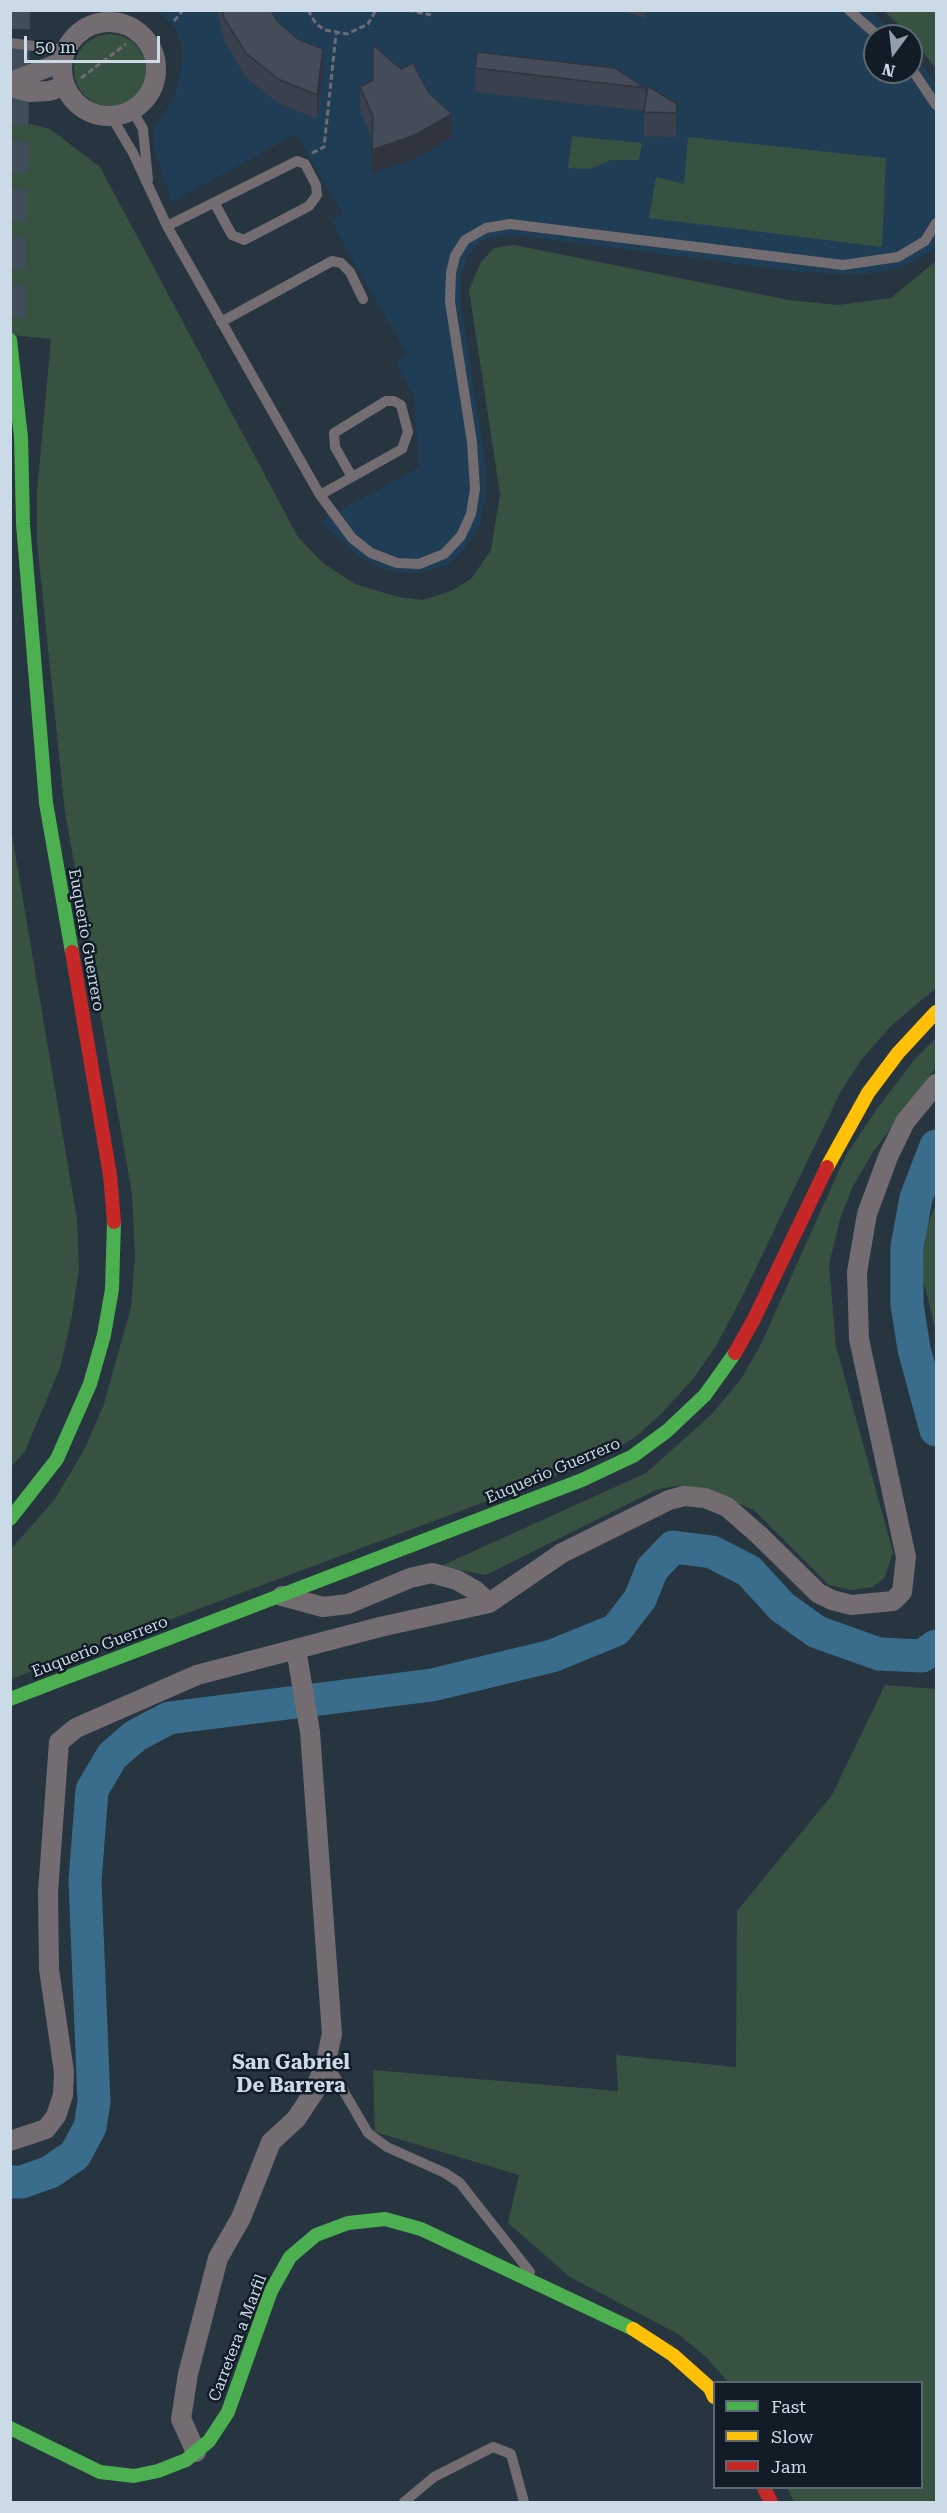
<!DOCTYPE html>
<html>
<head>
<meta charset="utf-8">
<style>
  body { margin:0 }
  #map { position:relative; width:947px; height:2513px; overflow:hidden; background:#263540; font-family:"Roboto Serif",serif }
  canvas { display:block }
  .frame { position:absolute; inset:0; border:12px solid #cbdae7; pointer-events:none }
  .legend { position:absolute; left:713px; top:2381px; width:210px; height:108px; box-sizing:border-box; background:#111c26; border:2px solid #5b6873; margin:0; padding:8px 10px; list-style:none; font-size:18px; color:#cbdae7 }
  .legend li { display:flex; align-items:center; gap:12px; height:30px }
  .legend b { width:30px; border:2px solid #5b6873 }
  .north { position:absolute; left:863px; top:24px; width:60px; height:60px; box-sizing:border-box; background:#111c26; border:2px solid #5b6873; border-radius:50%; rotate:195deg; font-size:16px; font-weight:700; line-height:24px; text-align:center; color:#cbdae7 }
  .north::after { content:''; display:block; margin:auto; width:21px; height:27px; background:#91a0ad; clip-path:polygon(50% 0,100% 100%,50% 72%,0 100%) }
  .scale { position:absolute; left:24px; top:36px; width:136px; height:27px; box-sizing:border-box; border:3px solid #cbdae7; border-top:0; padding-left:8px; font-size:18px; line-height:21px; white-space:nowrap; color:#cbdae7; -webkit-text-stroke:4px #111c26; paint-order:stroke }
</style>
</head>
<body>
<div id="map">
<canvas width="947" height="2513"></canvas>
<div class="frame"></div>
<ul class="legend">
<li><b style="height:8px;background:#4caf50"></b>Fast</li>
<li><b style="height:8px;background:#ffc107"></b>Slow</li>
<li><b style="height:8px;background:#c62828"></b>Jam</li>
</ul>
<div class="north">N</div>
<div class="scale">50 m</div>
</div>
<script>
const context = document.querySelector('canvas').getContext('2d');
context.lineJoin = 'round';
function fillPath(path, color) {
  context.fillStyle = color;
  context.fill(path, 'evenodd');
}
function toPath(rows) {
  const path = new Path2D();
  for (const r of rows) {
    if (r.length === 3) {
      path.moveTo(r[0] + r[2], r[1]);
      path.arc(r[0], r[1], r[2], 0, 2 * Math.PI);
      continue;
    }
    path.moveTo(r[0], r[1]);
    for (let i = 2; i < r.length; i += 2) path.lineTo(r[i], r[i + 1]);
  }
  return path;
}
function trace(path, color, width, dash) {
  context.strokeStyle = color;
  context.lineWidth = width;
  context.lineCap = dash ? 'butt' : 'round';
  context.setLineDash(dash || []);
  context.stroke(path);
}
function write(font, color, halo, rows, align = 'center') {
  context.font = font + ' "Roboto Serif",serif';
  context.lineWidth = 5;
  context.setLineDash([]);
  context.textBaseline = 'middle';
  context.strokeStyle = halo;
  context.fillStyle = color;
  for (const [text, x, y, turn = 0] of rows) {
    context.save();
    context.translate(x, y);
    context.rotate((+turn || 0) * Math.PI / 180);
    context.textAlign = isNaN(turn) ? turn : align;
    if (halo) context.strokeText(text, 0, 0);
    context.fillText(text, 0, 0);
    context.restore();
  }
}
fillPath(toPath([
  [158,11,871,11,896,36,875,36,875,72,911,72,911,51,936,84,936,248,904,267,861,275,799,272,513,235,491,238,479,243,469,254,461,273,461,307,485,459,486,496,479,526,465,549,446,566,423,572,401,573,383,569,358,556,320,521,419,467,414,397,396,362,407,354,338,234,332,221,343,214,296,134,172,202,155,153,154,128,173,100,181,73,182,46,175,28]
]), '#1f3d54');
fillPath(toPath([
  [884,11,936,11,936,69,911,36],
  [110,70,36],
  [11,119,50,129,100,167,298,537,323,563,355,584,398,597,423,600,451,591,471,579,491,550,500,494,469,290,481,262,494,248,514,245,789,300,838,305,891,298,936,261,936,988,892,1025,862,1059,841,1091,744,1293,716,1346,693,1379,661,1414,634,1438,597,1460,11,1679,11,1549,55,1499,84,1450,104,1404,131,1307,135,1256,132,1194,65,812,37,542,37,491,51,339,11,335],
  [572,136,642,143,639,160,611,160,590,169,568,168],
  [688,137,886,158,882,247,649,218,656,177,684,184],
  [10,823,77,1219,79,1268,72,1316,60,1368,25,1451,11,1467],
  [936,1038,936,1067,873,1152,852,1188,840,1219,829,1265,836,1346,893,1552,885,1577,873,1587,851,1590,829,1585,754,1510,702,1488,675,1486,656,1490,486,1575,441,1566,646,1473,712,1414,741,1379,760,1346,846,1155,879,1106,915,1059],
  [936,1204,936,1333,923,1278,925,1229],
  [885,1685,936,1689,936,2502,794,2502,787,2488,922,2488,922,2382,728,2382,707,2358,678,2334,570,2277,508,2223,519,2175,375,2132,373,2070,618,2091,616,2055,736,2067,737,1911,832,1795]
]), '#385242');
trace(toPath([
  [936,1146,916,1198,907,1247,907,1304,914,1349,936,1430],
  [10,2182,22,2182,50,2172,75,2155,90,2127,94,2102,85,1881,92,1790,112,1756,135,1736,169,1718,432,1685,552,1656,616,1630,640,1599,652,1569,673,1547,712,1552,749,1571,782,1607,817,1632,879,1654,922,1656,936,1646]
]), '#3a6d8c', 33);
trace(toPath([
  [10,317,14,10]
]), '#3f4e59', 32, [32, 16]);
trace(toPath([
  [308,10,316,24,325,30,347,34,368,24,376,10],
  [408,10,431,15],
  [174,21,183,10],
  [81,78,126,44],
  [312,153,324,147,336,34]
]), '#6d6c72', 3, [6, 3]);
trace(toPath([
  [849,10,878,36],
  [10,43,66,50],
  [911,68,936,105],
  [132,110,143,129,148,180],
  [111,116,133,153,167,226,320,495,352,538,371,553,397,563,419,564,444,554,461,536,471,514,475,489,472,442,450,302,451,273,455,256,465,240,486,228,510,224,843,265,898,257,925,241,936,223],
  [167,226,297,161,305,164,316,185,317,195,309,206,244,240,232,235,215,204],
  [221,322,332,261,341,263,350,272,363,299],
  [320,495,352,477,402,449,408,432,401,405,394,401,386,401,334,433,335,447,352,477],
  [326,2061,368,2133,387,2147,445,2173,460,2183,530,2272],
  [404,2502,434,2477,493,2447,511,2454,524,2502]
]), '#736c70', 10);
trace(toPath([
  [109,69,47],
  [10,82,62,62],
  [10,87,30,92,49,91,65,86],
  [282,1596,323,1607,348,1604,410,1578,432,1573,457,1580,476,1591,489,1603],
  [10,2141,46,2129,56,2116,63,2095,64,2072,49,1969,48,1892,59,1742,76,1728,197,1675,380,1627,489,1603,562,1553,669,1500,684,1496,705,1498,727,1507,759,1535,818,1593,832,1600,851,1605,893,1601,902,1592,906,1557,859,1339,857,1272,867,1214,888,1157,905,1122,936,1084],
  [196,2452,181,2419,188,2374,218,2258,241,2218,271,2142,296,2119,314,2092,326,2061,332,2034,310,1732,296,1649]
]), '#736c70', 20);
trace(toPath([
  [10,340,21,437,23,524,46,803,72,952],
  [10,1519,57,1459,90,1384,104,1335,112,1289,114,1222],
  [10,1699,582,1480,633,1456,667,1431,705,1395,735,1353],
  [10,2428,100,2472,134,2476,158,2471,186,2460,209,2441,228,2412,271,2291,290,2257,316,2235,348,2223,385,2219,421,2229,633,2329]
]), '#4caf50', 14);
trace(toPath([
  [827,1167,868,1093,898,1053,936,1012],
  [633,2329,673,2355,710,2388,714,2397]
]), '#ffc107', 14);
trace(toPath([
  [72,952,110,1175,114,1222],
  [735,1353,754,1319,827,1167],
  [764,2488,771,2502]
]), '#c62828', 14);
fillPath(toPath([
  [217,10,271,10,277,21,323,73,317,119,278,103,246,77,224,41],
  [618,10,647,10,645,18],
  [475,68,645,88,645,106,677,104,677,128,676,137,644,136,644,111,475,92],
  [360,87,429,93,452,137,415,159,372,173,372,140,360,110]
]), '#3a404d');
fillPath(toPath([
  [323,49,323,73,317,119,317,95],
  [677,104,677,128,676,137,676,113],
  [452,114,452,137,415,159,372,173,372,150]
]), '#30343e');
const building = toPath([
  [222,10,271,10,277,21,298,39,323,49,317,95,278,79,246,53,224,18,222,10],
  [373,45,401,69,413,63,429,93,452,114,415,135,372,150,373,116,360,87,373,80,373,45],
  [477,52,615,68,645,88,475,68,477,52],
  [648,86,677,104,676,113,644,112,648,86]
]);
fillPath(building, '#444b59');
trace(building, '#30343e', 1.5);
write('16px', '#cbdae7', '#111c26', [
  ["Euquerio Guerrero",86,940,80],
  ["Euquerio Guerrero",553,1471,-23],
  ["Euquerio Guerrero",100,1647,-21],
  ["Carretera a Marfil",238,2338,-69]
]);
write('bold 20px', '#cbdae7', '#111c26', [
  ["San Gabriel",291,2063],
  ["De Barrera",291,2086]
]);
</script>
</body>
</html>
